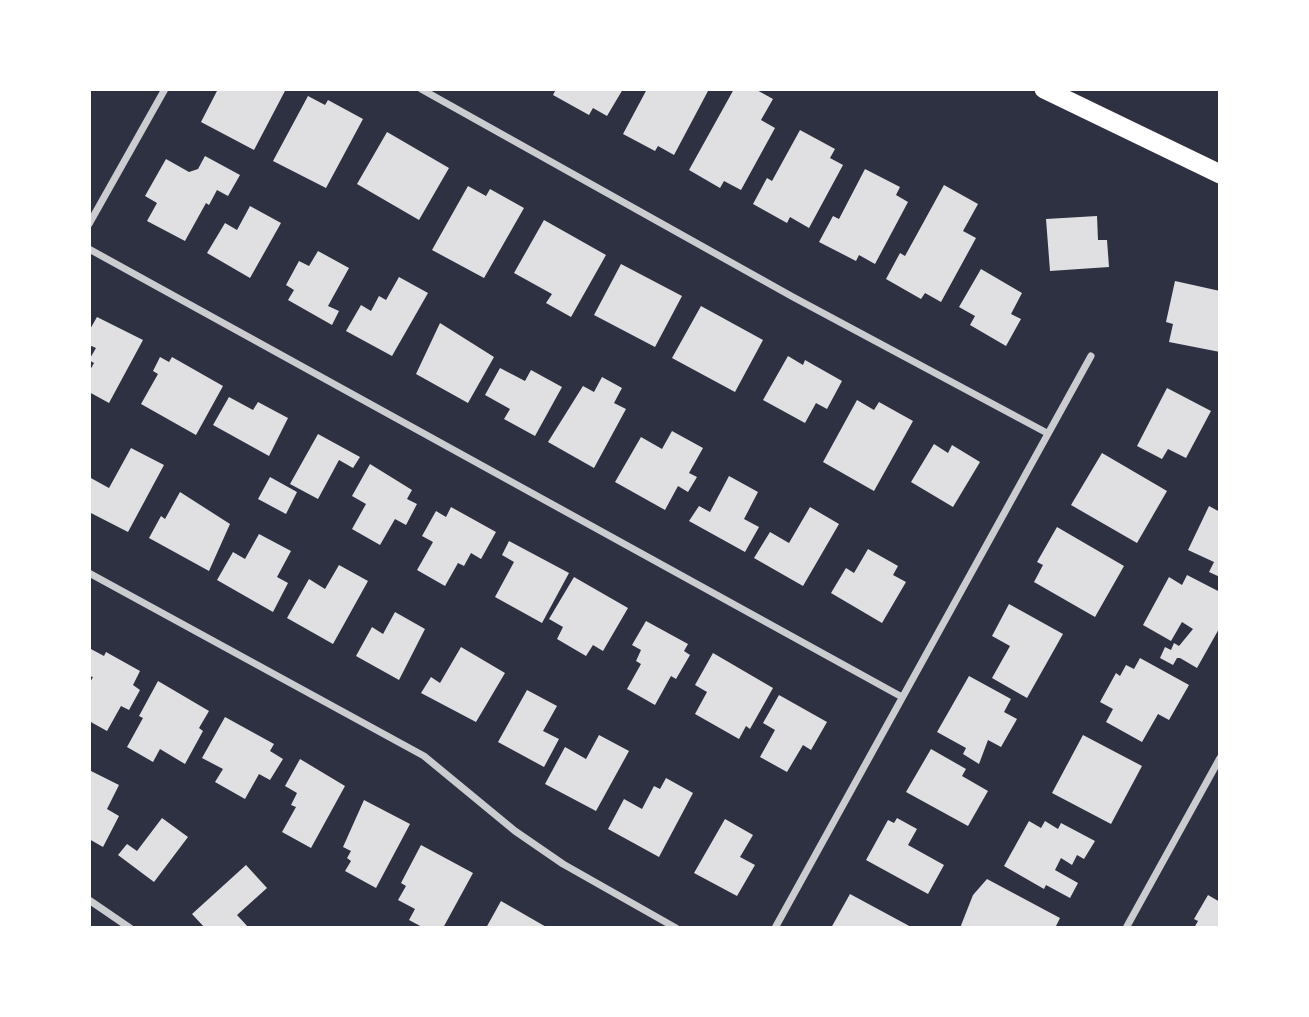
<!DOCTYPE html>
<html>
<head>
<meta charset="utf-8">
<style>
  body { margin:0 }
  #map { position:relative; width:1309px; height:1017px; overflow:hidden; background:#2d3142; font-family:"Crimson Pro",serif }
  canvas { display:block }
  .frame { position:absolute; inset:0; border:91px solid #fff; pointer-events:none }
</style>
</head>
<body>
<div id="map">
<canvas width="1309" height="1017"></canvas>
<div class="frame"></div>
</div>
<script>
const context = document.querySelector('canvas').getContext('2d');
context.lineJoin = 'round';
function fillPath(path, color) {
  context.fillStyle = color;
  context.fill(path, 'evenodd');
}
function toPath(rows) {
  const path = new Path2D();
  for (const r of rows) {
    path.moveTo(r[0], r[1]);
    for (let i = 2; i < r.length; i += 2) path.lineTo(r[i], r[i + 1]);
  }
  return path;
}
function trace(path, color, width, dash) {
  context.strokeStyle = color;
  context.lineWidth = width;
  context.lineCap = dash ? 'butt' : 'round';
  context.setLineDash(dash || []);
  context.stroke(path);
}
fillPath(toPath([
  [218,89,286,89,254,150,201,122],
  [556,89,623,89,607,116,593,108,589,115,553,95],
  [647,89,708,91,674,155,658,146,655,151,623,134],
  [734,89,755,89,773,99,761,120,775,128,741,190,724,181,720,188,689,170],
  [308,96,325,105,328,100,363,119,326,188,273,161],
  [800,130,835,149,830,158,843,165,809,228,790,217,787,223,753,204,767,178,772,181],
  [387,132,449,168,419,220,357,184],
  [205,156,240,175,228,196,217,190,209,205,206,203,185,241,147,221,157,203,145,196,166,159,189,172,198,169],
  [865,169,900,187,896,195,908,202,875,264,859,255,856,261,819,242,833,216,839,219],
  [944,185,978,204,963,231,976,238,941,302,925,293,921,299,886,279,900,253,905,256],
  [468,186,486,196,490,189,524,208,484,278,432,250],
  [250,206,281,223,250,278,207,253,225,223,237,230],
  [1097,216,1098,240,1107,240,1109,267,1050,271,1046,219],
  [544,220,606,255,571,317,546,303,552,294,514,273],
  [318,251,349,268,328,306,339,311,332,325,288,300,294,290,286,285,299,261,309,266],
  [621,264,682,296,655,347,594,315],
  [981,269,1022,293,1011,314,1021,319,1006,346,970,325,975,316,959,307],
  [399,277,428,293,392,356,346,331,361,305,371,311,379,296,386,300],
  [1175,281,1220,291,1220,352,1169,342,1173,324,1166,322],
  [701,306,763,340,735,392,672,358],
  [97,317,143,340,109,403,89,392,89,372,94,363,89,360,96,348,89,345,89,331],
  [440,323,494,357,468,403,416,374],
  [788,356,803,365,805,360,842,381,827,409,816,403,805,423,763,400],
  [160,357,169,362,172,357,223,386,196,435,141,404,158,374,153,371],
  [500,368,525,381,531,370,562,387,535,436,504,419,510,409,485,395],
  [602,377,622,388,614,403,626,409,594,468,548,442,583,386,594,392],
  [1167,388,1211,411,1186,458,1168,449,1162,459,1137,446],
  [229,397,253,410,258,402,288,418,269,456,213,425],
  [857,400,874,410,879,402,913,421,874,491,823,462],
  [672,431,703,448,689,473,697,477,688,492,678,486,665,510,615,482,641,437,662,449],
  [318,434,360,457,353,468,339,460,318,499,290,484],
  [934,444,948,453,952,445,980,462,953,507,911,482],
  [131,448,164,465,128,532,89,512,89,477,109,488],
  [1102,453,1167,491,1137,543,1071,505],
  [370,464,412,490,407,499,417,504,406,525,395,519,380,545,352,529,366,504,352,496],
  [729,476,758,492,744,519,759,527,745,552,689,521,699,506,710,512],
  [270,477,297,492,286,514,258,499],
  [180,492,230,524,209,571,149,538,161,516,165,519],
  [1209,506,1220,512,1220,577,1209,572,1214,562,1188,550],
  [451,507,496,532,481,559,471,553,464,566,458,563,445,586,417,570,433,542,422,536,436,511,446,517],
  [810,507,839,524,803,586,754,558,770,532,789,543],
  [1057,527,1124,566,1095,617,1034,582,1043,565,1037,562],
  [259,534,291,551,277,577,288,583,273,612,217,580,233,552,245,559],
  [509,541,569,573,542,623,495,597,514,562,502,555],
  [868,549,898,566,893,575,906,582,882,623,831,593,846,568,854,573],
  [339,565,368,581,333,644,287,618,309,579,325,589],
  [1187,575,1220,592,1220,627,1197,668,1180,658,1177,658,1173,665,1160,658,1165,647,1171,650,1174,643,1179,646,1193,629,1182,622,1171,641,1143,625,1169,577,1182,585],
  [574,577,628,608,603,651,593,645,586,656,557,639,563,627,549,619],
  [1009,604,1063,634,1027,698,992,678,1010,646,992,636],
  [395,612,425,629,399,680,356,656,372,627,383,634],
  [646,621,688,644,684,651,690,655,676,679,671,676,655,705,627,689,641,664,636,661,641,650,632,645],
  [461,647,505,673,476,722,421,693,431,677,440,683],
  [89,648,104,656,106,652,140,671,133,685,140,690,129,710,121,706,107,731,89,721,89,684,93,677,89,676],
  [713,653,773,688,750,729,746,726,739,739,695,714,707,692,695,685],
  [1140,658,1189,685,1169,720,1158,714,1142,742,1106,722,1113,709,1100,702,1116,673,1120,676,1126,665,1134,669],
  [969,676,1011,699,1004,712,1017,719,1001,747,988,740,979,764,963,754,966,748,937,732],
  [158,681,209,711,199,728,203,731,185,764,160,749,153,762,127,747,143,718,139,716],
  [527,690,557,706,543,731,559,739,544,767,498,742],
  [779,695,827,722,811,750,803,745,787,772,760,757,775,730,763,723],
  [225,717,274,744,270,751,283,759,270,780,259,774,245,799,215,782,223,769,202,758],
  [599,735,629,751,596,811,545,784,565,747,586,759],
  [1083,735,1142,766,1111,824,1052,793],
  [931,749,966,769,962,776,988,791,968,826,906,792],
  [300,759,345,786,311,848,282,832,296,807,291,805,297,793,285,786],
  [89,770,119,785,107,809,119,816,103,847,89,839],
  [666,778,693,793,659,857,608,829,624,799,642,809,654,786,660,789],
  [364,800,410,824,376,888,345,871,351,861,347,858,351,851,343,847],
  [162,818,188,837,154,882,118,855,127,844,137,851],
  [897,818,917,829,908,845,944,865,928,894,866,860,888,820,894,823],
  [725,819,753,835,740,857,755,865,737,896,694,873],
  [1029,821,1041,828,1045,821,1058,829,1061,823,1095,841,1084,859,1077,855,1072,865,1061,858,1055,870,1078,883,1070,898,1046,885,1044,889,1004,866],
  [421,845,473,873,443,928,424,928,409,920,415,909,398,900,406,886,401,883],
  [246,865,267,888,237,915,249,928,205,928,192,914],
  [987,879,1060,918,1055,928,960,928,973,895],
  [850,894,913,928,831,928],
  [1208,895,1220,902,1220,928,1194,928,1198,921,1194,919],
  [501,901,548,928,486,928]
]), '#e0e0e3');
trace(toPath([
  [421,89,793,297,1047,433],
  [89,224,165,89],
  [89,249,902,697],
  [89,573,424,756,515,831,563,864,676,928],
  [89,900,130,928],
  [775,928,1091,356],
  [1126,928,1220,758]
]), '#caccd0', 7);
trace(toPath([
  [1044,89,1220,174]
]), '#fff', 19);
</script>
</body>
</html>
